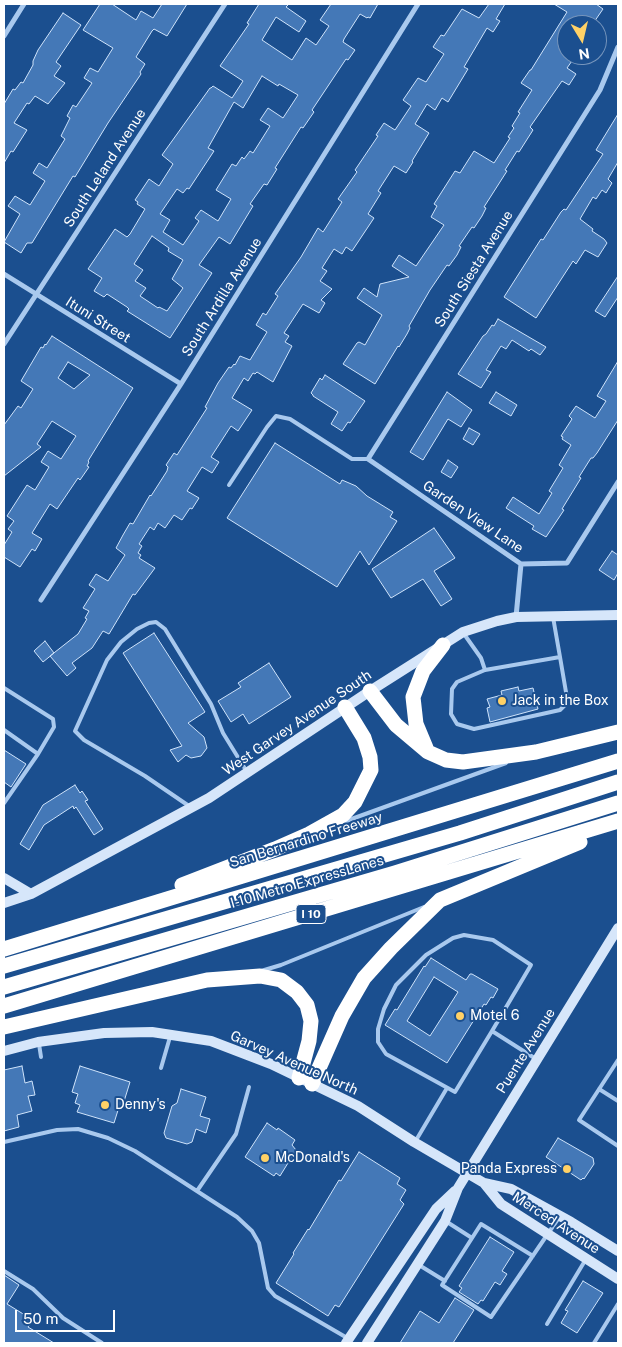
<!DOCTYPE html>
<html>
<head>
<meta charset="utf-8">
<style>
  body { margin:0 }
  #map { position:relative; width:622px; height:1347px; overflow:hidden; background:#1b4f8f; font-family:"Public Sans",sans-serif }
  canvas { display:block }
  .frame { position:absolute; inset:0; border:5px solid #fff; pointer-events:none }
  .north { position:absolute; left:557px; top:15px; width:50px; height:50px; box-sizing:border-box; background:#1b4f8f; border:1px solid #7695bc; border-radius:50%; rotate:171deg; font-size:14px; font-weight:700; line-height:20px; text-align:center; color:#fff }
  .north::after { content:''; display:block; margin:auto; width:18px; height:22px; background:#ffd166; clip-path:polygon(50% 0,100% 100%,50% 72%,0 100%) }
  .scale { position:absolute; left:15px; top:1310px; width:100px; height:22px; box-sizing:border-box; border:2px solid #fff; border-top:0; padding-left:6px; font-size:15px; line-height:18px; white-space:nowrap; color:#fff; -webkit-text-stroke:4px #1b4f8f; paint-order:stroke }
</style>
</head>
<body>
<div id="map">
<canvas width="622" height="1347"></canvas>
<div class="frame"></div>
<div class="north">N</div>
<div class="scale">50 m</div>
</div>
<script>
const context = document.querySelector('canvas').getContext('2d');
context.lineJoin = 'round';
function fillPath(path, color) {
  context.fillStyle = color;
  context.fill(path, 'evenodd');
}
function toPath(rows) {
  const path = new Path2D();
  for (const r of rows) {
    path.moveTo(r[0], r[1]);
    for (let i = 2; i < r.length; i += 2) path.lineTo(r[i], r[i + 1]);
  }
  return path;
}
function trace(path, color, width, dash) {
  context.strokeStyle = color;
  context.lineWidth = width;
  context.lineCap = dash ? 'butt' : 'round';
  context.setLineDash(dash || []);
  context.stroke(path);
}
function write(font, color, halo, rows, align = 'center') {
  context.font = font + ' "Public Sans",sans-serif';
  context.lineWidth = 4;
  context.setLineDash([]);
  context.textBaseline = 'middle';
  context.strokeStyle = halo;
  context.fillStyle = color;
  for (const [text, x, y, turn = 0] of rows) {
    context.save();
    context.translate(x, y);
    context.rotate((+turn || 0) * Math.PI / 180);
    context.textAlign = isNaN(turn) ? turn : align;
    if (halo) context.strokeText(text, 0, 0);
    context.fillText(text, 0, 0);
    context.restore();
  }
}
const building = toPath([
  [100,4,112,4,136,20,141,11,153,18,162,4,187,4,167,36,154,29,152,31,136,57,145,64,140,72,141,74,108,123,75,177,73,176,32,243,27,243,21,253,4,242,20,214,8,206,15,196,30,205,45,181,33,173,39,163,47,168,65,139,61,136,70,118,67,116,73,105,76,107,92,83,84,78,90,68,98,72,113,48,83,30,100,4],
  [259,4,289,4,286,7,306,21,299,32,276,17,262,40,292,60,306,38,316,45,329,26,320,20,331,4,378,4,370,18,368,17,367,18,360,14,344,39,343,42,355,50,348,60,346,59,312,110,314,112,303,128,301,127,275,168,277,169,267,185,264,184,250,204,253,206,230,244,219,237,199,265,212,273,170,338,127,311,129,309,127,307,107,294,104,297,94,291,102,278,88,269,115,229,127,237,130,234,145,209,137,204,138,202,135,200,149,179,159,186,173,164,162,155,210,88,211,88,213,86,232,98,243,81,220,66,249,24,247,23,259,4],
  [262,76,278,86,279,84,298,95,283,118,268,108,260,120,270,126,253,153,250,151,244,159,242,157,236,166,232,164,216,190,231,199,218,221,201,210,195,218,199,221,183,245,163,232,170,220,160,214,177,189,183,193,187,188,189,189,214,151,208,148,234,102,243,108,262,76],
  [152,236,169,248,168,251,183,260,172,279,183,288,167,311,159,307,158,308,140,296,146,288,135,281,143,270,134,264,152,236],
  [489,4,505,4,496,19,500,21,493,32,487,28,464,67,468,69,448,102,442,98,435,110,427,104,415,124,429,133,412,161,413,162,406,173,394,166,378,191,381,193,368,214,374,218,352,251,346,247,342,254,334,249,322,268,327,271,320,281,332,289,321,300,325,303,319,313,303,304,284,333,289,336,285,342,292,346,273,382,257,372,255,374,253,373,248,381,244,378,232,398,252,410,238,431,231,426,211,457,219,462,212,473,202,467,187,491,199,498,192,509,190,508,182,520,174,515,165,528,158,523,154,530,150,527,139,544,142,546,138,553,141,555,139,558,155,568,135,595,133,594,109,634,103,631,92,648,72,663,76,668,67,676,50,656,78,634,87,619,85,618,89,611,83,608,95,589,89,585,96,574,108,581,125,555,116,548,123,535,130,523,133,524,150,495,151,496,167,471,168,467,166,465,174,453,177,455,207,408,205,407,218,383,229,367,231,368,234,364,235,365,240,356,250,360,267,332,256,325,263,313,266,315,278,296,275,294,301,257,318,228,323,232,342,202,338,199,357,172,355,170,378,136,376,135,384,123,395,130,411,106,403,100,418,78,426,82,444,54,433,47,441,35,444,36,462,9,479,18,489,4],
  [554,4,596,4,603,9,592,25,567,25,567,55,574,58,567,68,576,74,569,85,562,81,530,127,533,130,519,152,517,151,505,170,507,171,484,207,486,208,482,216,474,228,472,227,459,246,461,247,457,255,449,266,447,265,430,290,409,326,410,328,407,334,399,347,398,346,375,384,343,364,357,343,359,342,365,345,382,315,357,298,364,288,377,297,380,284,409,277,392,266,399,255,416,266,444,225,431,217,437,206,434,204,455,171,460,173,474,151,494,163,510,138,508,137,514,128,512,126,520,113,518,112,532,90,521,83,530,70,531,70,567,12,554,4],
  [63,13,81,25,56,62,61,66,54,76,65,83,48,104,35,96,29,104,27,103,14,123,27,130,13,152,11,151,4,163,4,104,13,89,15,90,21,82,23,83,33,65,33,61,38,50,63,13],
  [618,114,618,162,608,179,612,183,606,193,602,190,596,199,593,197,580,219,593,229,592,231,604,239,607,243,598,257,585,250,576,264,573,261,536,318,504,297,541,239,543,240,561,212,564,209,566,210,603,154,596,150,618,114],
  [618,276,618,297,605,317,595,311,618,276],
  [498,319,546,347,540,355,531,349,529,351,512,340,506,349,501,346,486,370,491,372,481,388,458,374,483,336,486,334,492,325,494,326,498,319],
  [52,336,133,388,88,461,89,462,87,466,89,467,80,480,78,478,57,509,50,504,32,533,42,539,35,551,32,549,20,567,4,557,4,545,12,532,8,529,14,521,7,516,27,485,35,490,49,467,41,462,48,451,61,459,76,436,52,421,37,444,41,447,4,476,4,425,18,406,21,408,33,389,21,381,41,347,43,348,45,344,46,345,52,336],
  [68,362,90,375,74,389,58,378,68,362],
  [618,361,618,420,597,453,593,458,591,458,579,477,581,478,562,509,564,510,546,537,532,529,534,526,506,508,513,497,539,514,552,493,549,491,563,468,559,465,571,445,562,439,563,437,561,436,572,419,569,416,576,406,595,418,606,401,597,396,618,361],
  [325,375,365,401,350,423,348,422,342,431,331,424,338,412,313,396,313,395,311,393,320,378,322,380,325,375],
  [447,392,472,410,461,427,448,419,423,460,410,452,447,392],
  [496,392,517,405,511,416,489,403,496,392],
  [469,428,480,434,473,445,463,439,469,428],
  [275,443,340,484,342,480,356,486,367,496,393,512,390,517,397,521,369,565,360,551,337,587,227,518,275,443],
  [448,460,458,467,451,478,441,472,448,460],
  [434,528,455,558,434,571,452,599,441,606,423,579,391,598,372,569,434,528],
  [612,551,618,555,618,573,614,580,599,570,612,551],
  [154,633,205,712,188,723,204,737,207,748,201,756,191,758,186,755,178,762,170,750,182,746,123,653,154,633],
  [45,641,54,653,43,662,34,651,45,641],
  [269,663,291,697,249,724,243,714,231,722,218,701,241,687,238,683,269,663],
  [518,687,519,691,533,688,538,709,490,722,487,708,490,707,487,699,502,695,501,691,518,687],
  [4,750,26,764,11,787,4,782,4,750],
  [75,785,80,793,82,791,88,800,85,801,103,829,94,835,76,807,74,809,73,806,44,825,29,850,20,844,43,805,75,785],
  [431,958,466,980,470,974,472,974,498,989,493,998,491,997,486,1005,484,1004,447,1063,385,1025,395,1009,397,1010,424,966,425,967,431,958],
  [434,977,458,992,430,1036,407,1021,434,977],
  [22,1066,25,1083,32,1081,35,1095,28,1096,32,1111,17,1115,19,1127,4,1131,4,1070,22,1066],
  [80,1066,130,1082,122,1108,119,1107,114,1123,77,1112,80,1105,75,1103,78,1094,72,1092,80,1066],
  [181,1089,206,1097,200,1116,210,1119,206,1133,196,1129,192,1142,187,1144,166,1138,164,1133,172,1106,177,1103,181,1089],
  [267,1123,277,1130,278,1128,295,1140,292,1145,296,1150,280,1176,276,1173,274,1176,245,1157,267,1123],
  [558,1138,593,1158,594,1164,584,1179,583,1178,581,1180,546,1157,558,1138],
  [359,1152,400,1178,397,1184,406,1190,400,1200,404,1204,339,1307,335,1305,328,1316,276,1283,294,1254,293,1253,308,1229,309,1230,339,1180,341,1181,359,1152],
  [490,1237,514,1252,502,1271,507,1274,500,1285,495,1282,483,1301,481,1300,478,1304,459,1292,462,1288,459,1286,490,1237],
  [4,1275,19,1285,7,1304,33,1320,28,1327,54,1343,4,1343,4,1275],
  [583,1281,603,1293,577,1333,561,1323,568,1311,565,1310,583,1281],
  [455,1298,474,1310,453,1343,400,1343,420,1311,439,1323,455,1298]
]);
fillPath(building, '#4478b7');
trace(building, '#cfe3fa', 1);
trace(toPath([
  [229,485,267,427,276,416,290,419,352,459,368,459],
  [553,617,560,657,567,698,565,705,560,710,474,729,457,724,451,714,452,689,457,682,485,670,560,657],
  [464,634,481,658,485,670],
  [4,688,53,719,54,727,38,754,4,730],
  [4,803,38,754],
  [189,806,145,776,84,740,75,731,107,660,121,642,137,629,149,623,156,622,165,629,211,704,223,733,247,772],
  [346,821,506,763],
  [261,971,281,965,424,907],
  [492,1031,531,965,493,940,464,935,453,938,426,955,396,985,384,1009,378,1029,378,1042,386,1054,455,1092,492,1031,536,1059],
  [39,1044,41,1057],
  [618,1060,579,1120,618,1146],
  [161,1068,170,1037],
  [599,1089,618,1101],
  [4,1142,57,1130,78,1129,108,1138,135,1151,237,1217,252,1231,259,1243,268,1288,275,1296,349,1339],
  [415,1142,447,1088],
  [197,1191,236,1134,249,1087],
  [447,1222,472,1238],
  [533,1256,481,1224,442,1285,491,1317,560,1216],
  [419,1265,445,1281],
  [4,1271,33,1289,63,1318,102,1343],
  [547,1324,586,1259],
  [594,1343,618,1304]
]), '#a9c9ee', 4);
trace(toPath([
  [4,36,24,4],
  [4,274,181,384],
  [4,344,225,4],
  [521,564,567,563,618,482],
  [41,600,181,384,418,4],
  [516,617,521,564,368,459,600,90,618,47]
]), '#a9c9ee', 5);
trace(toPath([
  [4,878,31,894],
  [4,903,31,894,209,798,370,691,463,632,497,621,516,617,618,615],
  [4,1051,38,1042,104,1033,152,1032,211,1041,271,1064,358,1106,414,1142,484,1183,501,1204,618,1279],
  [484,1183,511,1189,571,1222,618,1251],
  [346,1343,436,1209,455,1191],
  [367,1343,445,1221,458,1188,618,928]
]), '#d6e6fa', 10);
trace(toPath([
  [370,691,396,725,428,752,446,760,463,762,536,752,618,732],
  [426,748,416,724,413,697,423,671,443,645],
  [182,885,275,849,309,834,343,815,355,802,371,770,370,757,364,738,345,707],
  [4,949,618,761],
  [4,966,460,833,618,782],
  [4,987,395,873,618,803],
  [4,1006,618,821],
  [4,1027,207,980,260,976,281,980,297,992,307,1005,311,1021,309,1041,299,1078],
  [312,1084,342,1016,364,978,391,948,440,900,580,842]
]), '#fff', 15);
for (const [x, y, r, color] of [
  [502,701,5,"#ffd166"],
  [460,1016,5,"#ffd166"],
  [105,1105,5,"#ffd166"],
  [265,1158,5,"#ffd166"],
  [567,1169,5,"#ffd166"]
]) {
  const dot = new Path2D();
  dot.arc(x, y, r, 0, 2 * Math.PI);
  context.fillStyle = color;
  context.fill(dot);
  trace(dot, '#1b4f8f', 2);
}
for (const [x, y, w] of [
  [311,914,30]
]) {
  const box = new Path2D();
  box.roundRect(x - w / 2, y - 9.5, w, 19, 4);
  context.fillStyle = '#1b4f8f';
  context.fill(box);
  trace(box, '#fff', 1);
}
write('bold 12px', '#fff', null, [
  ["I 10",311,914]
]);
write('14px', '#fff', '#1b4f8f', [
  ["South Leland Avenue",105,168,-57],
  ["South Siesta Avenue",474,269,-58],
  ["South Ardilla Avenue",222,297,-58],
  ["Ituni Street",98,320,32],
  ["Garden View Lane",473,517,34],
  ["West Garvey Avenue South",297,723,-34],
  ["San Bernardino Freeway",306,840,-17],
  ["I-10 Metro ExpressLanes",307,882,-16],
  ["Puente Avenue",526,1051,-58],
  ["Garvey Avenue North",294,1063,24],
  ["Merced Avenue",556,1223,33]
]);
write('14px', '#fff', '#1b4f8f', [
  ["Jack in the Box",512,701],
  ["Motel 6",470,1016],
  ["Denny's",115,1105],
  ["McDonald's",275,1158],
  ["Panda Express",557,1169,"right"]
], 'left');
</script>
</body>
</html>
